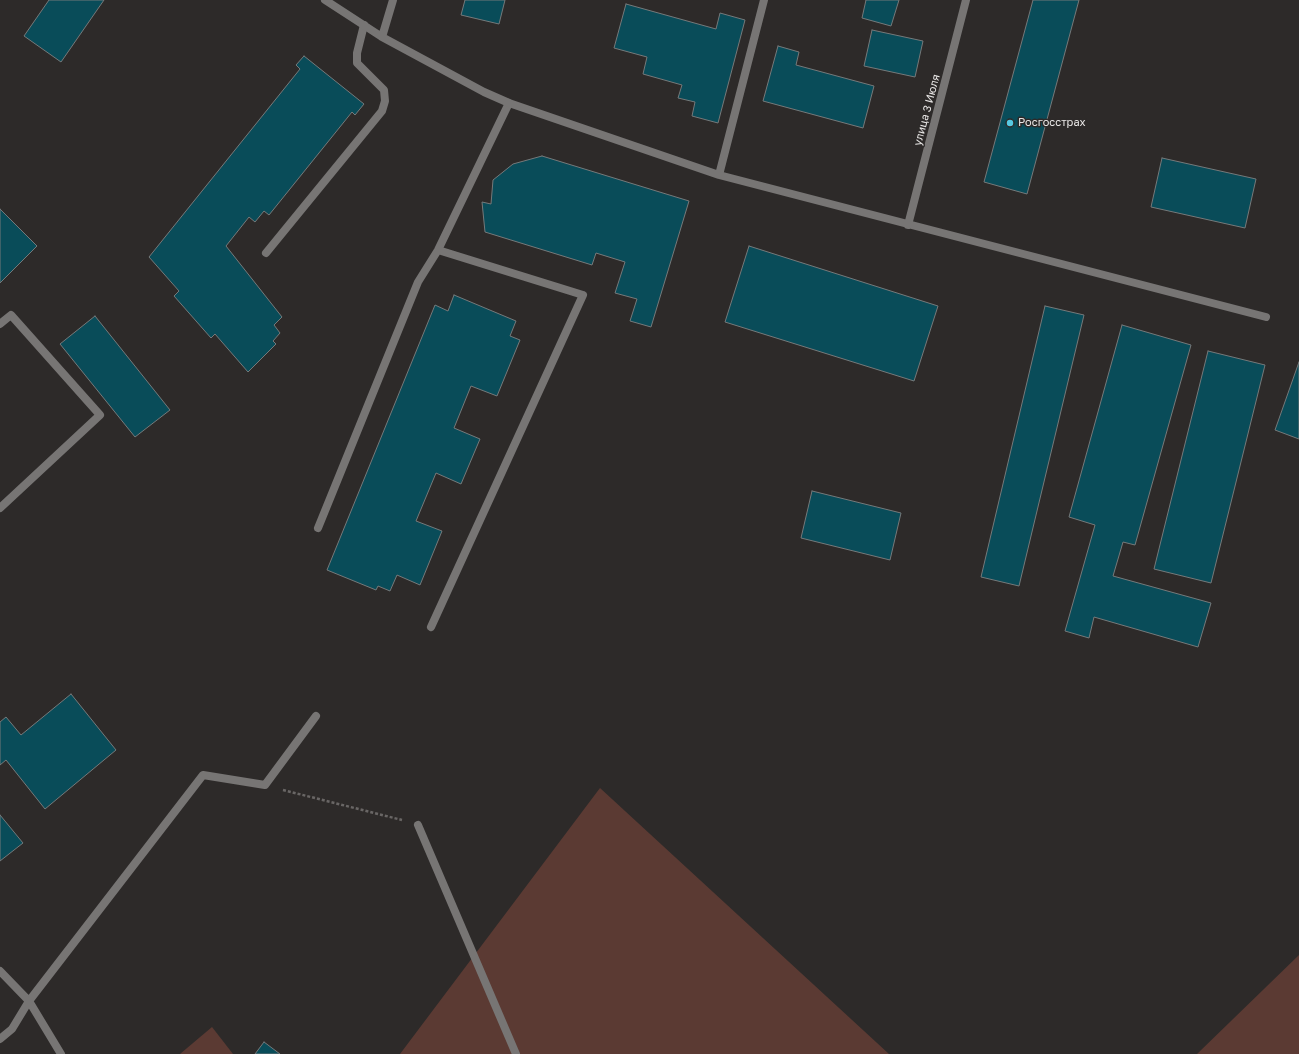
<!DOCTYPE html>
<html>
<head>
<meta charset="utf-8">
<style>
  body { margin:0 }
  canvas { display:block; background:#2d2a29 }
</style>
</head>
<body>
<canvas width="1299" height="1054"></canvas>
<script>
const context = document.querySelector('canvas').getContext('2d');
context.lineJoin = 'round';
function fillPath(path, color) {
  context.fillStyle = color;
  context.fill(path, 'evenodd');
}
function toPath(rows) {
  const path = new Path2D();
  for (const r of rows) {
    path.moveTo(r[0], r[1]);
    for (let i = 2; i < r.length; i += 2) path.lineTo(r[i], r[i + 1]);
  }
  return path;
}
function trace(path, color, width, dash) {
  context.strokeStyle = color;
  context.lineWidth = width;
  context.lineCap = dash ? 'butt' : 'round';
  context.setLineDash(dash || []);
  context.stroke(path);
}
function write(font, color, halo, rows, align = 'center') {
  context.font = font + ' "Golos Text",sans-serif';
  context.lineWidth = 3;
  context.setLineDash([]);
  context.textBaseline = 'middle';
  context.strokeStyle = halo;
  context.fillStyle = color;
  for (const [text, x, y, turn = 0] of rows) {
    context.save();
    context.translate(x, y);
    context.rotate((+turn || 0) * Math.PI / 180);
    context.textAlign = isNaN(turn) ? turn : align;
    if (halo) context.strokeText(text, 0, 0);
    context.fillText(text, 0, 0);
    context.restore();
  }
}
fillPath(toPath([
  [600,788,889,1054,400,1054],
  [1299,955,1299,1054,1197,1054],
  [212,1027,233,1054,180,1054]
]), '#5b3a33');
const building = toPath([
  [49,0,104,0,61,62,24,36,49,0],
  [465,0,505,0,499,24,461,15,465,0],
  [866,0,899,0,891,26,862,18,866,0],
  [1033,0,1079,0,1027,194,984,182,1033,0],
  [626,4,716,29,720,13,745,20,718,123,692,116,695,102,678,98,682,85,643,74,647,57,614,48,626,4],
  [872,30,923,41,915,77,864,66,872,30],
  [778,46,799,52,796,65,874,86,863,128,763,101,778,46],
  [304,56,364,104,355,115,352,112,269,215,264,211,255,222,249,217,226,246,282,317,274,325,280,333,273,341,276,344,248,372,215,334,211,338,174,296,179,291,149,257,300,69,296,65,304,56],
  [542,156,689,201,651,327,630,321,637,299,615,293,625,262,596,253,592,265,485,232,482,202,491,204,493,180,513,164,542,156],
  [1162,158,1256,179,1245,228,1151,207,1162,158],
  [0,209,37,246,0,283,0,209],
  [749,246,938,306,914,381,725,322,749,246],
  [454,295,516,321,510,336,520,340,497,396,471,386,454,428,480,439,461,484,436,473,416,521,442,531,420,585,397,575,390,591,378,586,376,590,327,570,435,305,448,311,454,295],
  [1045,306,1084,315,1019,586,981,577,1045,306],
  [95,316,170,410,135,437,60,344,95,316],
  [1122,325,1191,345,1135,545,1123,542,1113,576,1211,603,1198,647,1094,617,1089,638,1065,631,1095,525,1069,517,1122,325],
  [1208,351,1265,365,1211,583,1154,569,1208,351],
  [1299,362,1299,439,1275,430,1299,362],
  [812,491,901,513,890,560,801,538,812,491],
  [71,694,116,750,45,809,6,760,0,765,0,722,6,717,21,735,71,694],
  [0,815,23,843,0,861,0,815],
  [264,1042,280,1054,255,1054,264,1042]
]);
fillPath(building, '#094c59');
trace(building, '#75797a', 1);
trace(toPath([
  [283,790,402,820]
]), '#696665', 2.5, [3, 2]);
trace(toPath([
  [266,253,382,111,385,101,384,90,357,63,357,53,364,25],
  [0,324,11,315,100,415,0,508],
  [318,528,418,282,438,250,509,103],
  [431,627,583,295,438,250],
  [418,825,516,1054],
  [0,971,29,1001,61,1054],
  [0,1039,12,1029,29,1001,203,775,265,785,316,716]
]), '#777574', 8);
trace(toPath([
  [325,0,382,37,484,92,509,103,719,175,1266,317],
  [382,37,393,0],
  [719,175,764,0],
  [908,225,966,0]
]), '#777574', 8);
for (const [x, y, r, color] of [
  [1010,123,4,"#57c9e2"]
]) {
  const dot = new Path2D();
  dot.arc(x, y, r, 0, 2 * Math.PI);
  context.fillStyle = color;
  context.fill(dot);
  trace(dot, '#2d2a29', 1.5);
}
write('11px', '#e8e6e5', '#2d2a29', [
  ["улица 3 Июля",927,110,-75]
]);
write('11px', '#e8e6e5', '#2d2a29', [
  ["Росгосстрах",1018,123]
], 'left');
</script>
</body>
</html>
